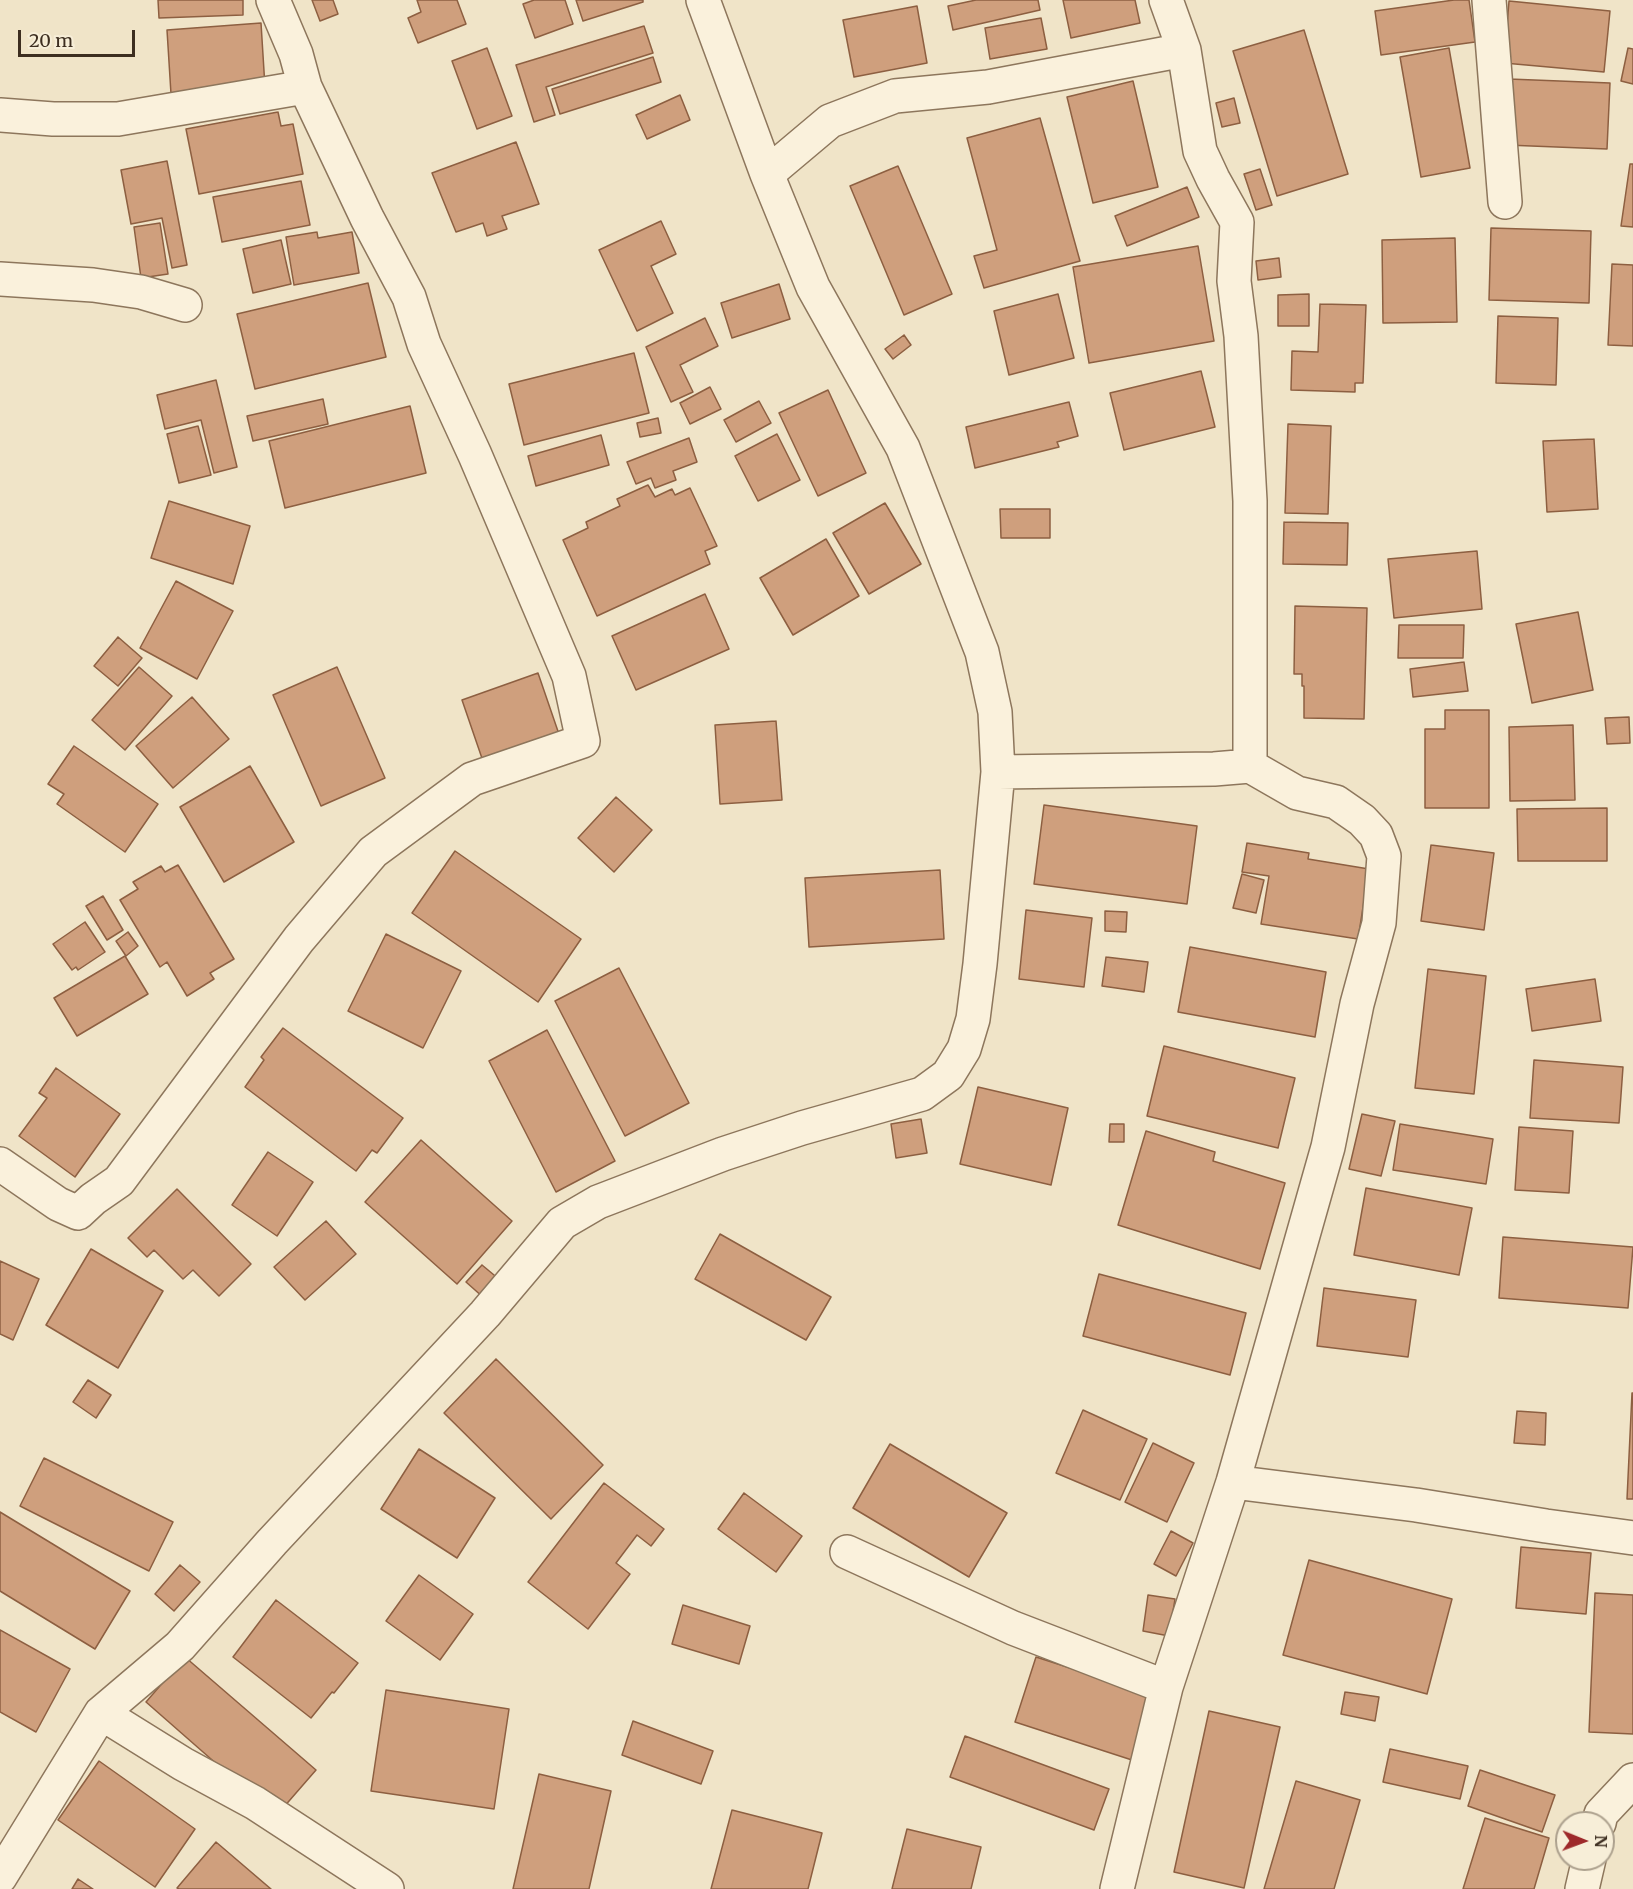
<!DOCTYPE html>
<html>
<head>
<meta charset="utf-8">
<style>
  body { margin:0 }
  #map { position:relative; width:1633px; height:1889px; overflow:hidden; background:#f0e4c8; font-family:Merriweather,serif }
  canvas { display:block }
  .north { position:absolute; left:1555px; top:1811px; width:60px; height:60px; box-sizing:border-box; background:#f7eed8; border:2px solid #ada18e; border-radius:50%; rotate:91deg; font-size:16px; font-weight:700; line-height:24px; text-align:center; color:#3d2e20 }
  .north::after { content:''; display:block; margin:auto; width:21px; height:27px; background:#9e2a2b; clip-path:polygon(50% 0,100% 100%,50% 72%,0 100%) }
  .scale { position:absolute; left:18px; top:30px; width:117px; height:27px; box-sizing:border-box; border:3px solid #3d2e20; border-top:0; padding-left:8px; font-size:18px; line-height:21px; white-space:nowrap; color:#3d2e20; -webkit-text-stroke:4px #f7eed8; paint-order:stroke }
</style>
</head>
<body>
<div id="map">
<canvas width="1633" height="1889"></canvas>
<div class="north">N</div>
<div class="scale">20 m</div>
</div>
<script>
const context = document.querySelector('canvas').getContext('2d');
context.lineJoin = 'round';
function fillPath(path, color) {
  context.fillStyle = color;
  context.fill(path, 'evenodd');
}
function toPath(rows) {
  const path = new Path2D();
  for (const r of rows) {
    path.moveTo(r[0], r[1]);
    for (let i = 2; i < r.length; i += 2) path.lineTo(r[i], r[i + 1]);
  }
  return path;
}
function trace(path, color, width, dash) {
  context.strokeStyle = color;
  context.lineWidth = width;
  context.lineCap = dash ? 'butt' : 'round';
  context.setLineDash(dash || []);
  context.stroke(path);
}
const building = toPath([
  [158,0,243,0,243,15,159,18,158,0],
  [312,0,333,0,338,14,320,21,312,0],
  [417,0,457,0,466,24,418,43,408,18,421,12,417,0],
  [534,0,565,0,573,24,535,38,523,4,534,0],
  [576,0,643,0,643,2,583,21,576,0],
  [976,0,1038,0,1040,10,953,30,948,6,976,0],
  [1063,0,1135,0,1140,23,1071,38,1063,0],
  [1454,0,1469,0,1475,42,1381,55,1375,11,1454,0],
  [1509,1,1610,11,1604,72,1504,63,1509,1],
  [917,6,927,63,854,77,843,20,917,6],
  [1041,18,1047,49,990,59,985,28,1041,18],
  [261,23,265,87,171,94,167,30,261,23],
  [644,26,653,53,546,87,555,115,534,122,516,65,644,26],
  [1304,30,1348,174,1277,196,1233,51,1304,30],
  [487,48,512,116,477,129,452,61,487,48],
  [1449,48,1470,168,1421,177,1400,57,1449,48],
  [1628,48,1633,49,1633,84,1621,81,1628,48],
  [653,57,661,82,560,114,552,89,653,57],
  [1509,79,1610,83,1607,149,1506,145,1509,79],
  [1133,81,1158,187,1093,203,1067,97,1133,81],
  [680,95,690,120,647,139,636,115,680,95],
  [1234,98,1240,123,1222,127,1216,103,1234,98],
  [278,112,281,126,293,124,303,174,199,194,186,129,278,112],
  [1040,118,1080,261,984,288,974,256,997,250,967,138,1040,118],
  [516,142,539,204,502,216,507,229,487,236,483,223,456,232,432,173,516,142],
  [167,161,187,265,172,268,162,218,131,224,121,170,167,161],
  [1630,164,1633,164,1633,227,1621,226,1630,164],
  [898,166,952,294,904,315,850,186,898,166],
  [1260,169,1272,205,1256,210,1244,174,1260,169],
  [301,181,310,225,222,242,213,197,301,181],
  [1187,187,1199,217,1127,246,1115,216,1187,187],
  [661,221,676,254,651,266,673,313,637,331,599,250,661,221],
  [160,223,168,274,141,278,134,227,160,223],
  [1491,228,1591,231,1589,303,1489,300,1491,228],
  [317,232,318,238,352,232,359,273,294,285,286,237,317,232],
  [1455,238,1457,322,1383,323,1382,240,1455,238],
  [281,240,291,284,253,293,243,249,281,240],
  [1198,246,1214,341,1089,363,1073,267,1198,246],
  [1279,258,1281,277,1258,280,1256,261,1279,258],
  [1612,264,1633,265,1633,346,1608,345,1612,264],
  [368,283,386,357,255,389,237,314,368,283],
  [779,284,790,319,732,338,721,303,779,284],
  [1058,294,1074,358,1009,375,994,311,1058,294],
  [1309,294,1309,326,1278,326,1278,295,1309,294],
  [1320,304,1366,305,1363,383,1355,383,1355,392,1291,390,1292,351,1318,352,1320,304],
  [1498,316,1558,318,1556,385,1496,383,1498,316],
  [705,318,718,346,680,365,693,392,671,402,646,347,705,318],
  [904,335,911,345,893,359,885,349,904,335],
  [634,353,649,413,524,445,509,384,634,353],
  [1201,371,1215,427,1124,450,1110,393,1201,371],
  [216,380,237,467,214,473,201,420,165,429,157,395,216,380],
  [710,387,721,409,690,424,680,403,710,387],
  [828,390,866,473,818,496,779,413,828,390],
  [323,399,328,424,253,441,247,416,323,399],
  [759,401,771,423,736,442,724,420,759,401],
  [1069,402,1078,436,1057,442,1059,447,975,468,966,427,1069,402],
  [410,406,426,473,285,508,269,441,410,406],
  [658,418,661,433,640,437,637,423,658,418],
  [1288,424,1331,426,1328,514,1285,513,1288,424],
  [198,426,211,475,179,483,167,434,198,426],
  [777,434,800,480,758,501,735,456,777,434],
  [601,435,609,465,536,486,528,456,601,435],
  [689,438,697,462,673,471,676,480,655,488,651,478,636,484,627,462,689,438],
  [1594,439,1598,509,1547,512,1543,441,1594,439],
  [648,485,655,497,672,489,675,495,690,488,717,546,705,551,710,564,597,616,563,540,588,528,586,522,620,506,617,499,648,485],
  [169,501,250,526,233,584,151,558,169,501],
  [885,503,921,564,869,594,833,533,885,503],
  [1000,509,1050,509,1050,538,1001,538,1000,509],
  [1284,522,1348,523,1347,565,1283,564,1284,522],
  [826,539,859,596,793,635,760,578,826,539],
  [1477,551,1482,609,1394,618,1388,559,1477,551],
  [176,581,233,611,197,679,140,648,176,581],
  [705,594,729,649,636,690,612,636,705,594],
  [1295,606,1367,608,1364,719,1304,718,1304,686,1302,686,1302,674,1294,674,1295,606],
  [1578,612,1593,690,1532,703,1516,624,1578,612],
  [1399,625,1464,625,1463,658,1398,658,1399,625],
  [118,637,142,658,118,686,94,666,118,637],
  [1464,662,1468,691,1413,697,1410,669,1464,662],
  [139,667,172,696,125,750,92,720,139,667],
  [337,667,385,778,321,806,273,695,337,667],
  [538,673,562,743,486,770,462,700,538,673],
  [192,697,229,739,173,788,136,746,192,697],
  [1445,710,1489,710,1489,808,1425,808,1425,729,1445,729,1445,710],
  [1629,717,1630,743,1607,744,1605,718,1629,717],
  [776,721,782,800,720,804,715,725,776,721],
  [1573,725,1575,800,1510,801,1509,727,1573,725],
  [74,746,158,804,125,852,57,804,64,794,48,784,74,746],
  [250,766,294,842,224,882,180,807,250,766],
  [616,797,652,830,614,872,578,838,616,797],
  [1044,805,1197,826,1187,904,1034,884,1044,805],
  [1607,808,1607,861,1518,861,1517,809,1607,808],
  [1247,843,1309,853,1308,859,1369,869,1358,939,1261,924,1269,876,1242,872,1247,843],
  [1431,845,1494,853,1484,930,1421,921,1431,845],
  [455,851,581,939,538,1002,412,913,455,851],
  [178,865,234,959,210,973,214,979,187,996,167,962,160,967,120,900,138,889,133,882,161,866,165,872,178,865],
  [940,870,944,939,809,947,805,878,940,870],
  [1242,874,1264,880,1256,913,1233,908,1242,874],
  [103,896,123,930,107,940,86,906,103,896],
  [1026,910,1092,918,1084,987,1019,979,1026,910],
  [1105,911,1127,912,1126,932,1105,931,1105,911],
  [85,922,105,952,78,970,76,967,72,970,53,944,85,922],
  [128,932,138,946,126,956,116,941,128,932],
  [386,934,461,971,423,1048,348,1011,386,934],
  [1190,947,1326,972,1315,1037,1178,1012,1190,947],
  [125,956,148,994,77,1036,54,998,125,956],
  [1106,957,1148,962,1144,992,1102,986,1106,957],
  [619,968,689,1103,625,1136,555,1001,619,968],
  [1428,969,1486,976,1474,1094,1415,1088,1428,969],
  [1595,979,1601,1021,1532,1031,1526,989,1595,979],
  [283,1028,403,1118,377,1153,372,1150,356,1171,245,1087,264,1060,261,1057,283,1028],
  [547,1030,615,1161,556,1192,489,1061,547,1030],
  [1164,1046,1295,1078,1278,1148,1147,1116,1164,1046],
  [1534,1060,1623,1067,1619,1123,1530,1118,1534,1060],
  [56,1068,120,1114,75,1177,19,1136,47,1098,39,1093,56,1068],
  [978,1087,1068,1108,1051,1185,960,1164,978,1087],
  [1362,1114,1395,1121,1381,1176,1349,1169,1362,1114],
  [921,1119,927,1153,896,1158,891,1124,921,1119],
  [1110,1124,1124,1124,1124,1142,1109,1142,1110,1124],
  [1400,1124,1493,1139,1486,1184,1393,1170,1400,1124],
  [1519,1127,1573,1131,1569,1193,1515,1190,1519,1127],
  [1146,1131,1215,1152,1213,1161,1285,1183,1260,1269,1118,1225,1146,1131],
  [421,1140,512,1221,457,1284,365,1202,421,1140],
  [268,1152,313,1182,277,1236,232,1205,268,1152],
  [1366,1188,1472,1208,1459,1275,1354,1255,1366,1188],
  [177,1189,251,1264,219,1296,193,1270,183,1279,154,1250,147,1257,128,1238,177,1189],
  [326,1221,356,1254,305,1300,274,1267,326,1221],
  [720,1234,831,1297,806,1340,695,1279,720,1234],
  [1503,1237,1633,1247,1628,1308,1499,1298,1503,1237],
  [91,1249,163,1291,118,1368,46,1325,91,1249],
  [0,1261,39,1279,13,1340,0,1334,0,1261],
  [482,1265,500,1280,484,1298,466,1282,482,1265],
  [1099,1274,1246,1313,1230,1375,1083,1336,1099,1274],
  [1324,1288,1416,1300,1408,1357,1317,1346,1324,1288],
  [496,1359,603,1465,551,1519,444,1413,496,1359],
  [88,1380,111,1395,96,1418,73,1402,88,1380],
  [1632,1393,1633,1393,1633,1499,1627,1499,1632,1393],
  [1083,1410,1147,1439,1120,1500,1056,1473,1083,1410],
  [1517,1411,1546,1413,1545,1445,1514,1443,1517,1411],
  [1153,1443,1194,1463,1167,1522,1125,1502,1153,1443],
  [890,1444,1007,1513,969,1577,853,1508,890,1444],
  [419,1449,495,1498,457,1558,381,1509,419,1449],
  [44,1458,173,1522,149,1571,20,1506,44,1458],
  [604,1483,664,1529,651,1546,637,1535,616,1563,630,1574,588,1629,528,1582,604,1483],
  [744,1493,802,1536,776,1572,718,1529,744,1493],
  [0,1512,130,1591,95,1649,0,1591,0,1512],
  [1171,1531,1193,1543,1176,1576,1154,1564,1171,1531],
  [1521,1547,1591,1553,1586,1614,1516,1608,1521,1547],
  [1309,1560,1452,1599,1427,1694,1283,1655,1309,1560],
  [180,1565,200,1582,174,1611,155,1594,180,1565],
  [419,1575,473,1614,440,1660,386,1621,419,1575],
  [1595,1593,1633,1595,1633,1734,1589,1732,1595,1593],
  [1148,1595,1175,1599,1169,1636,1143,1631,1148,1595],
  [276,1600,358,1663,334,1693,332,1692,311,1718,233,1657,276,1600],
  [683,1605,750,1626,739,1664,672,1644,683,1605],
  [0,1630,70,1669,36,1732,0,1712,0,1630],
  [185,1657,316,1770,276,1816,146,1702,185,1657],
  [1036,1657,1157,1696,1135,1761,1015,1722,1036,1657],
  [386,1690,509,1709,494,1809,371,1791,386,1690],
  [1345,1692,1379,1697,1375,1721,1341,1714,1345,1692],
  [1209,1711,1280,1727,1244,1888,1174,1872,1209,1711],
  [633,1721,713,1751,701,1784,622,1755,633,1721],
  [965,1736,1109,1789,1094,1830,950,1777,965,1736],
  [1390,1749,1468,1766,1460,1799,1383,1782,1390,1749],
  [99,1761,195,1829,155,1887,58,1820,99,1761],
  [1480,1770,1555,1795,1542,1832,1468,1806,1480,1770],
  [539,1774,611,1791,589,1889,513,1889,539,1774],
  [1296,1781,1360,1800,1334,1889,1264,1889,1296,1781],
  [732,1810,822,1833,808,1889,711,1889,732,1810],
  [1485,1818,1549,1838,1534,1889,1463,1889,1485,1818],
  [907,1829,981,1847,971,1889,892,1889,907,1829],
  [216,1842,271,1889,179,1889,177,1888,216,1842],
  [78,1879,93,1889,72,1889,78,1879]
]);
fillPath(building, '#cf9f7d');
trace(building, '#8d5f41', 1.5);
const minor = toPath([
  [1166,0,1184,50,1200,151,1213,179,1237,222,1234,281,1241,336,1250,501,1250,766],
  [1489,0,1505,202],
  [0,115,53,119,118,119,305,87],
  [767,174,830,121,895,96,988,87,1184,50],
  [0,279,93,285,141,292,185,305],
  [998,772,1214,769,1250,766,1297,793,1336,802,1362,820,1376,835,1384,856,1379,923,1357,1004,1328,1147,1233,1482,1166,1687,1117,1889],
  [0,1164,58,1204,78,1213,93,1199,119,1181,299,939,373,852,472,779,583,741,569,676,475,455,424,344,409,297,367,218,305,87,296,54,273,0],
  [1233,1482,1416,1505,1546,1526,1633,1538],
  [847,1552,1013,1628,1166,1687],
  [101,1713,183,1764,255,1803,387,1889],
  [1599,1823,1601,1814,1633,1780],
  [0,1877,101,1713,180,1646,272,1542,485,1314,562,1223,598,1202,723,1154,802,1128,922,1094,948,1075,964,1049,973,1019,980,964,998,772,995,712,982,652,903,448,813,287,767,174,703,0],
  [1582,1889,1589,1859]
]);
trace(minor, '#8d765c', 36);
trace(minor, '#faf1dc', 33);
</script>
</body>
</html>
